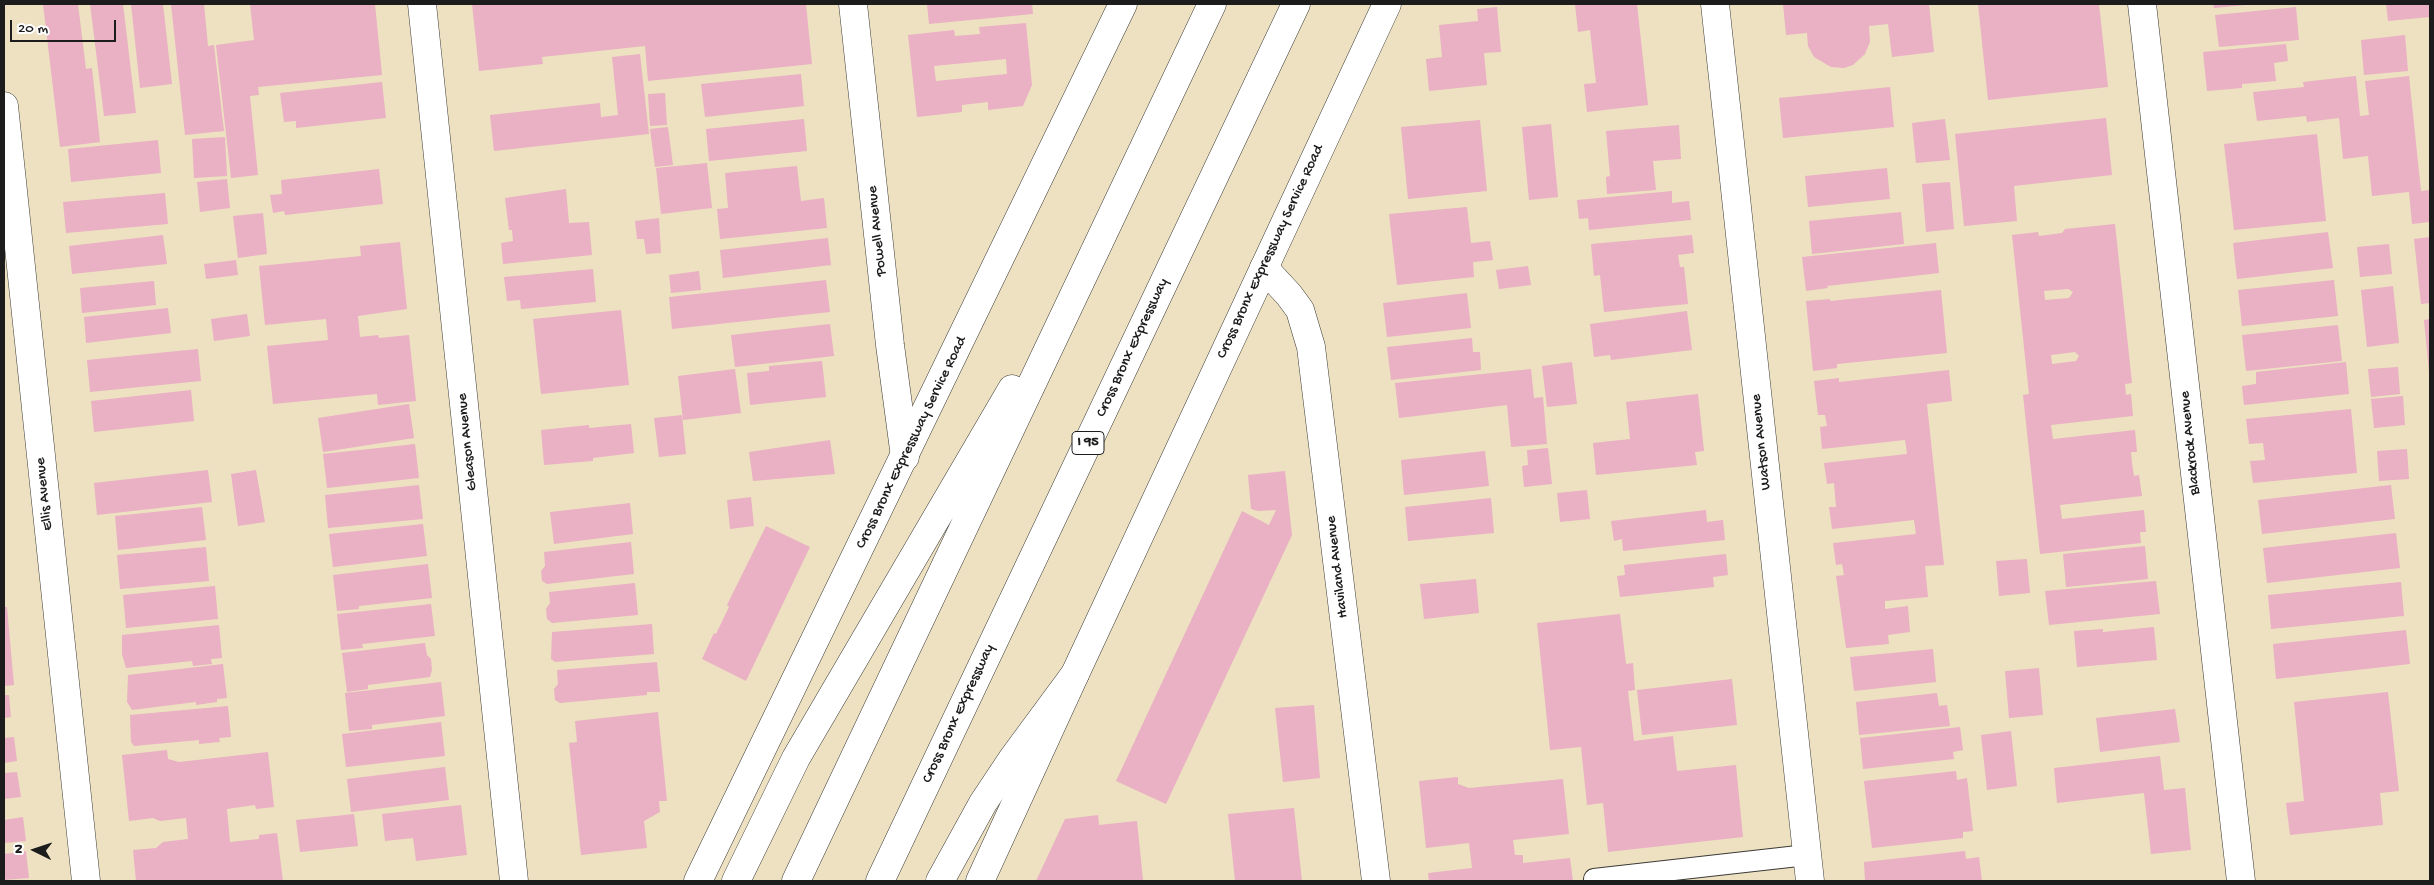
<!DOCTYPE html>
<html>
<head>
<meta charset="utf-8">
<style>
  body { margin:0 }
  #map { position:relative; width:2434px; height:885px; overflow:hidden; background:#ede1c2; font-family:"Gochi Hand",sans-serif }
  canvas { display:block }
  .frame { position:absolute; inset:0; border:5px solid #1c1c1c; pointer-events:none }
  .north { position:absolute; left:10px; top:825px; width:50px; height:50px; -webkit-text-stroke:4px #fff; paint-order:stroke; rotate:274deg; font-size:14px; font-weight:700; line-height:20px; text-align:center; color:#1c1c1c }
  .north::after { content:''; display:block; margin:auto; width:18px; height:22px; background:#1c1c1c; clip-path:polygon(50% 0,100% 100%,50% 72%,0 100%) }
  .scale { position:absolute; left:10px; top:20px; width:106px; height:22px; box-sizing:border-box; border:2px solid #1c1c1c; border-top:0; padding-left:6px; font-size:15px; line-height:18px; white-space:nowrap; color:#1c1c1c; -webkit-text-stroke:4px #fff; paint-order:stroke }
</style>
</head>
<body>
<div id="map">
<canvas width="2434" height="885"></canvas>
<div class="frame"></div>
<div class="north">N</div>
<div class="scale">20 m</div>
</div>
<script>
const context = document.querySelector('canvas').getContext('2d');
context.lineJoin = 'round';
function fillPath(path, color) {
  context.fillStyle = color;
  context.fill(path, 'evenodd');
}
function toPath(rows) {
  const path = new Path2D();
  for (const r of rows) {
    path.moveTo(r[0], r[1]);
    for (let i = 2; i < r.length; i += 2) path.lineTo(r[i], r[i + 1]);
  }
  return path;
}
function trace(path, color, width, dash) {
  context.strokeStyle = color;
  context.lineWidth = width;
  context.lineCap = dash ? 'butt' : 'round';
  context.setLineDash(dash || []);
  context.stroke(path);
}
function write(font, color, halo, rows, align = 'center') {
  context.font = font + ' "Gochi Hand",sans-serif';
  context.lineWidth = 4;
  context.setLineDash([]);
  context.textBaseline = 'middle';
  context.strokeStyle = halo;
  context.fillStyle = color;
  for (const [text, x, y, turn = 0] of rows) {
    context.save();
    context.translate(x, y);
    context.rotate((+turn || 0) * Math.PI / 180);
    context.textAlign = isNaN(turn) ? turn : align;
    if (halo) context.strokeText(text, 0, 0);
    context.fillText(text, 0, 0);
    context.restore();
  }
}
fillPath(toPath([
  [43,4,78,4,86,69,92,68,100,142,60,147],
  [90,4,123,4,136,113,104,116],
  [131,4,163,4,172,84,140,88],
  [171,4,204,4,208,46,214,45,224,131,185,135],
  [250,4,375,4,382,75,258,87,259,95,250,96,258,175,231,178,216,45,254,40],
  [472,4,806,4,812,64,648,81,645,46,542,57,543,64,479,71],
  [927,4,1032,4,1033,14,929,24],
  [1575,4,1637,4,1648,105,1587,112,1584,84,1596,83,1590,30,1578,32],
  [1783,4,1929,4,1934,52,1892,57,1888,24,1869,26,1870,42,1865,54,1853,65,1844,68,1831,67,1814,57,1808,46,1807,33,1786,35],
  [1978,4,2099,4,2108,87,1988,100],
  [2213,4,2245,4,2245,5,2214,8],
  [2386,4,2430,4,2430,17,2388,21],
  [1497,7,1501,52,1484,53,1487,85,1429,91,1426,59,1442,57,1439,25,1478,21,1477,9],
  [2296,7,2299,40,2219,47,2215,15],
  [1026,23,1032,85,1023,106,988,110,988,102,962,105,962,112,917,117,908,35,954,30,955,36,980,34,979,27],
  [1006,59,1007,74,936,81,934,66],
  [2405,35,2408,71,2364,75,2361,40],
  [2286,44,2288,61,2274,63,2276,81,2242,84,2242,88,2207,91,2203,52],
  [640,54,649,134,494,151,490,115,600,103,601,117,618,115,612,57],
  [801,74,804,106,705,117,701,84],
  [2356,76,2360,116,2369,115,2365,81,2409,76,2421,191,2430,190,2430,222,2412,224,2409,192,2372,196,2368,156,2343,159,2339,118,2307,122,2306,116,2257,121,2253,92,2304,87,2303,82],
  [382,82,386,118,296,128,296,121,284,122,280,93],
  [1890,87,1894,127,1783,138,1779,98],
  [665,93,667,125,650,126,648,94],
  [2106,118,2112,175,2014,186,2017,221,1964,226,1955,134],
  [804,119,807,151,709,161,706,129],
  [1945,119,1950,160,1916,163,1912,123],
  [1480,120,1487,191,1408,199,1401,127],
  [1551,124,1558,197,1529,200,1522,127],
  [1679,125,1681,159,1653,161,1656,190,1607,194,1606,177,1610,176,1606,131],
  [668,127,673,165,655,167,650,129],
  [2317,134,2326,221,2234,230,2224,144],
  [225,137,227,176,194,178,192,139],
  [158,140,161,173,71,182,68,149],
  [707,163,712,208,661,214,656,168],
  [797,166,801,201,824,198,827,228,720,239,717,209,728,208,725,173],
  [1887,168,1890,199,1808,207,1805,176],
  [379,169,383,204,285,215,284,211,273,213,270,195,282,194,281,180],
  [227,179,230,208,200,212,197,182],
  [1950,182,1954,229,1926,232,1922,184],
  [566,189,569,223,589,222,592,255,503,264,501,243,513,241,512,230,509,230,505,198],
  [1672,191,1672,203,1689,201,1691,220,1589,230,1588,218,1579,219,1577,200],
  [165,193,168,224,66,233,63,202],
  [1467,207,1471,243,1490,241,1493,260,1473,262,1474,277,1397,285,1389,214],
  [1901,212,1904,244,1812,254,1809,221],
  [263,213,267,254,238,258,233,216],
  [659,218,661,253,646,254,644,239,637,239,635,221],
  [2115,224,2132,383,2125,384,2126,395,2131,394,2133,416,2051,425,2053,439,2135,430,2137,452,2131,452,2132,463,2134,476,2139,475,2142,496,2060,505,2062,519,2144,510,2146,532,2140,532,2141,543,2040,554,2023,395,2029,394,2012,235,2038,232,2039,236,2062,233,2065,229],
  [2068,289,2073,292,2069,298,2045,300,2044,291],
  [2075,352,2079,356,2076,361,2052,364,2051,355],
  [2328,232,2333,268,2237,279,2233,243],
  [163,235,167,264,72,274,69,246],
  [1692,235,1694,253,1678,255,1680,267,1684,267,1688,304,1604,312,1600,275,1594,276,1591,244],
  [2430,237,2430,303,2421,304,2414,239],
  [828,238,831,265,723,278,720,250],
  [400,242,407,309,358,316,360,337,378,335,379,338,409,335,416,401,378,405,377,394,273,404,267,346,328,340,326,319,265,325,259,266,361,256,360,246],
  [1936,243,1939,273,1827,286,1828,288,1806,291,1802,257],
  [2389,244,2392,274,2360,277,2357,247],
  [236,260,238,275,206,279,204,264],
  [1528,266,1531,285,1499,289,1496,270],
  [593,269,596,302,521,309,520,300,507,301,504,277],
  [699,271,701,290,671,293,669,275],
  [826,280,830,312,672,329,669,297],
  [2334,280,2338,316,2242,326,2238,290],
  [154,281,156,305,82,313,80,288],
  [2393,286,2399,343,2367,347,2361,290],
  [1941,290,1947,353,1837,364,1837,368,1813,371,1806,301,1830,299,1830,301],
  [1467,293,1471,328,1387,337,1383,303],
  [168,308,171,333,86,343,84,317],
  [621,310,629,385,541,394,533,319],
  [1687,311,1692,350,1611,360,1610,355,1594,357,1590,324],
  [247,314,250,336,214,341,211,319],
  [2430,319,2430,372,2429,372,2424,320],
  [830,324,834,356,735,367,731,335],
  [2338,325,2342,361,2246,371,2242,335],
  [1472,338,1473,352,1480,352,1481,370,1391,380,1387,347],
  [198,349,201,381,90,392,87,360],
  [822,361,826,397,750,405,747,373,769,371,769,366],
  [1572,362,1577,404,1547,407,1542,366],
  [2346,362,2349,394,2244,405,2242,386,2256,384,2256,372],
  [2398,367,2400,394,2371,397,2368,369],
  [735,369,741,413,683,420,678,376],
  [1531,369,1534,398,1543,397,1547,444,1511,447,1507,405,1399,418,1395,383],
  [1949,370,1952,401,1927,404,1944,565,1925,566,1928,597,1885,601,1885,609,1908,606,1910,632,1888,635,1889,644,1846,648,1836,576,1844,575,1842,564,1836,565,1833,543,1916,534,1914,520,1832,529,1829,507,1836,507,1834,483,1827,484,1824,463,1907,454,1906,446,1905,440,1822,449,1820,427,1827,426,1825,415,1818,415,1814,381,1839,378,1839,382],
  [191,390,194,421,94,432,91,401],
  [1698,394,1704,451,1695,452,1697,465,1596,475,1593,443,1630,439,1626,402],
  [2403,396,2405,425,2374,428,2371,399],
  [409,404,414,438,323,452,318,418],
  [2351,409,2357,473,2253,483,2250,461,2265,460,2263,443,2249,444,2246,419],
  [682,415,686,454,659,457,654,418],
  [631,424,634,453,593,458,593,461,544,465,541,430,589,425,589,428],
  [830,440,835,474,753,481,749,452],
  [415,444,419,478,327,488,323,454],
  [1548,448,1552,484,1524,487,1522,466,1528,465,1527,450],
  [2407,449,2409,479,2379,481,2377,451],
  [1485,451,1489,486,1404,495,1401,460],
  [208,470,212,502,97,515,94,483],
  [256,470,265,522,238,526,231,474],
  [1285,471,1292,535,1166,804,1116,781,1242,511,1269,525,1276,510,1258,511,1251,509,1248,475],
  [419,485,423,519,328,528,325,495],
  [2391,485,2395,519,2262,534,2258,500],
  [1587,490,1590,519,1560,522,1557,493],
  [751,497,754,526,730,529,727,500],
  [1491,498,1494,533,1408,541,1405,507],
  [630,503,633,534,554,544,550,512],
  [202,507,206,540,118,550,115,516],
  [1706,510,1707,522,1723,520,1725,540,1623,551,1622,539,1614,541,1611,521],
  [423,524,427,556,333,567,329,534],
  [766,526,810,547,746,681,702,659,714,633,716,634,729,607,727,605],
  [2396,533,2400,568,2267,583,2263,548],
  [631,542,634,574,547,584,542,581,541,571,545,566,544,552],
  [2145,546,2148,579,2066,587,2063,554],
  [206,547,209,581,120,589,117,555],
  [1726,554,1728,575,1713,577,1714,587,1620,597,1617,576,1625,575,1624,565],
  [2027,559,2030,593,1999,596,1996,561],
  [428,564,432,598,359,606,359,609,337,611,333,575],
  [1476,579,1479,613,1424,619,1420,584],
  [2156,581,2160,614,2049,625,2045,591],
  [2401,582,2404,616,2271,629,2268,595],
  [635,583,638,615,552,623,547,619,546,609,550,603,549,592],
  [215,586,218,619,126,628,123,595],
  [431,604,435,636,362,644,363,648,341,650,337,614],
  [4,607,7,607,14,685,4,686],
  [1620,614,1626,664,1633,663,1635,690,1628,691,1634,741,1673,736,1677,771,1736,765,1743,837,1608,852,1603,803,1587,805,1581,747,1550,750,1537,623],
  [652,624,654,654,555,662,551,659,552,632],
  [219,625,222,658,211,659,212,664,193,666,192,661,126,668,122,654,122,635],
  [2154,627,2157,660,2077,667,2074,631,2103,629,2103,632],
  [2406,630,2410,664,2276,679,2273,644],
  [425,643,427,655,431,659,432,670,430,677,368,685,368,689,347,692,342,653],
  [1933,649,1936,682,1854,691,1850,657],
  [657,662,660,692,647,692,647,695,560,703,555,700,554,689,558,684,557,670],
  [223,664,227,698,217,699,217,702,196,705,196,702,132,710,127,702,128,675],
  [2039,668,2043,715,2009,718,2005,671],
  [1732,679,1737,725,1642,735,1637,690],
  [441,682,445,716,372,725,372,729,349,731,345,693],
  [2388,692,2399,791,2380,793,2383,825,2290,835,2286,803,2304,801,2294,702],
  [1937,693,1939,706,1947,705,1950,726,1859,735,1856,702],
  [4,695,9,695,11,717,4,718],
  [1314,705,1320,778,1283,782,1275,708],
  [228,706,231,737,219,738,220,742,199,744,199,740,134,746,131,742,130,715],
  [2175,709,2180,742,2100,752,2096,718],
  [658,712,667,801,659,801,660,812,644,821,647,848,581,855,569,743,577,742,575,721],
  [441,722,445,756,346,767,342,734],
  [1960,727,1963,750,1953,752,1954,759,1863,769,1860,738],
  [2011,731,2017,786,1987,790,1981,735],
  [14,737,17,761,4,763,4,738],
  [167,750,168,759,179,762,268,752,274,807,256,809,255,805,227,809,230,842,259,839,259,835,277,833,283,881,136,881,133,850,156,848,163,842,188,839,186,818,160,821,153,818,129,821,122,755],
  [2160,756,2164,790,2185,788,2191,850,2151,854,2144,793,2057,803,2054,768],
  [445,767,449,800,351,812,347,779],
  [1956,771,1957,780,1967,778,1973,831,1963,832,1963,838,1872,848,1864,781],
  [17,772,21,797,4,799,4,773],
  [1458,777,1458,784,1469,788,1563,779,1569,834,1513,840,1515,855,1523,855,1523,863,1570,858,1573,881,1429,881,1428,873,1472,868,1469,843,1426,848,1419,781],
  [461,805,467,855,416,861,413,838,385,841,382,814],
  [1294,808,1302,881,1235,881,1228,814],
  [354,814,358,846,300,852,296,820],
  [1098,815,1099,825,1137,821,1143,880,1036,881,1065,819],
  [23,817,26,841,4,843,4,820],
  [26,851,29,878,4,880,4,854],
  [1965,851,1966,859,1979,857,1982,881,1865,881,1864,862]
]), '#eab0c3');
const service = toPath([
  [1594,879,1807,855]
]);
const minor = toPath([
  [422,4,514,881],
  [853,4,890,345,905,457],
  [1715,4,1810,881],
  [2142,4,2241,881],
  [4,106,86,881],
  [1264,268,1289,295,1300,310,1311,347,1376,881]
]);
const secondary = toPath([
  [698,881,1123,4],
  [980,881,1075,674,1387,4]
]);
const motorway = toPath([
  [736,881,796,758,1012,389],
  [796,881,1212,4],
  [880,881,1296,4],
  [940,881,983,803,1013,758,1075,674]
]);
trace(service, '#3b3a35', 22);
trace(minor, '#3b3a35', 29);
trace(secondary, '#3b3a35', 29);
trace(motorway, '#3b3a35', 29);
trace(service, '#fff', 20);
trace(minor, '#fff', 28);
trace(secondary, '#fff', 28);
trace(motorway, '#fff', 28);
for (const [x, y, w] of [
  [1088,443,32]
]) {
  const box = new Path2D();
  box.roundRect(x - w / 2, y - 11.5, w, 23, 4);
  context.fillStyle = '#fff';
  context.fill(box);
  trace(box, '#1c1c1c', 1);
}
write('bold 14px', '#1c1c1c', null, [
  ["I 95",1088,443]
]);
write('15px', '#1c1c1c', '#fff', [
  ["Powell Avenue",878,231,-96],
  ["Cross Bronx Expressway Service Road",1271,252,-65],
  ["Cross Bronx Expressway",1133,348,-65],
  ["Gleason Avenue",468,442,-96],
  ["Watson Avenue",1762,442,-96],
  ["Cross Bronx Expressway Service Road",912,443,-64],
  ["Blackrock Avenue",2191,443,-96],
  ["Ellis Avenue",45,494,-96],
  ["Haviland Avenue",1338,567,-97],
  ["Cross Bronx Expressway",959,714,-65]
]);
</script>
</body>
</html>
